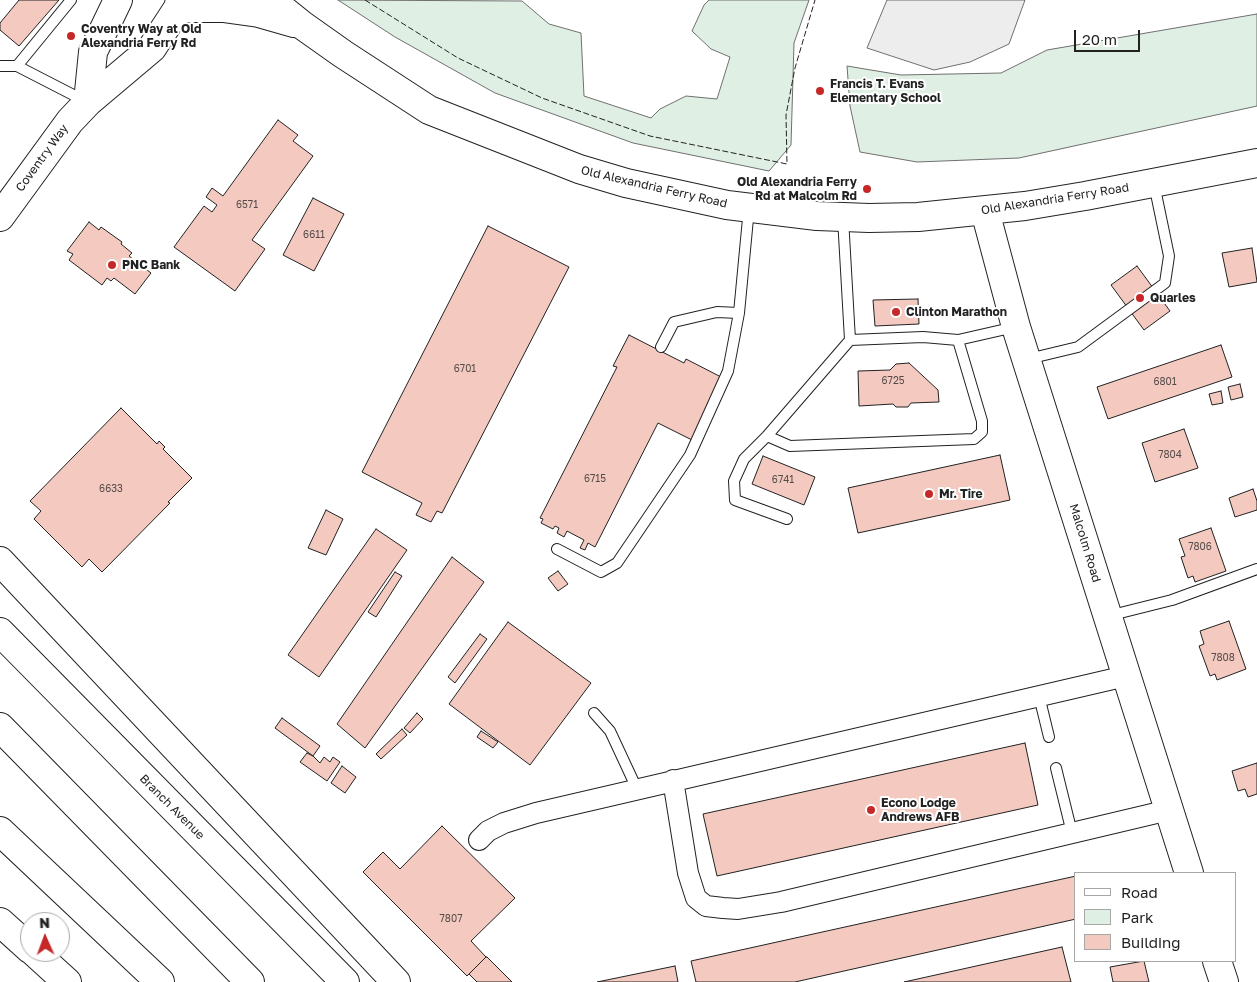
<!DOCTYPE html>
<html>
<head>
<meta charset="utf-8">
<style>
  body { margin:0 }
  #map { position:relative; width:1257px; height:982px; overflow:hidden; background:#fff; font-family:"Golos Text",sans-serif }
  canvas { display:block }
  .legend { position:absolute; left:1074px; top:872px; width:162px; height:90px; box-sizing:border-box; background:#fff; border:1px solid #a7a7a7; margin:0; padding:6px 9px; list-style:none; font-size:15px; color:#222 }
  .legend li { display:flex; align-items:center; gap:10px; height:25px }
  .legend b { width:25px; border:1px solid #a7a7a7 }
  .north { position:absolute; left:20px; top:912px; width:50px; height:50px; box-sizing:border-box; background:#fff; border:1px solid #a7a7a7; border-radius:50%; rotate:358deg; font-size:14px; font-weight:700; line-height:20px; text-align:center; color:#222 }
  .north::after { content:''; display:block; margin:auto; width:18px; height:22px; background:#c62828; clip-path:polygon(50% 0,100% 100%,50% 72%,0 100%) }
  .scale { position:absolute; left:1074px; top:30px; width:66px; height:22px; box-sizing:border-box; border:2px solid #222; border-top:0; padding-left:6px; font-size:15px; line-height:18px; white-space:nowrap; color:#222; -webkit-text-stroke:4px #fff; paint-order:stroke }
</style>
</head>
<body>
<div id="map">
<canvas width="1257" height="982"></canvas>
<ul class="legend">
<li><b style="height:6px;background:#fff"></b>Road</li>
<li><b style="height:14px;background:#e0efe3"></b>Park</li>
<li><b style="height:14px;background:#f3c9c0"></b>Building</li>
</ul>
<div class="north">N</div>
<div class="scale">20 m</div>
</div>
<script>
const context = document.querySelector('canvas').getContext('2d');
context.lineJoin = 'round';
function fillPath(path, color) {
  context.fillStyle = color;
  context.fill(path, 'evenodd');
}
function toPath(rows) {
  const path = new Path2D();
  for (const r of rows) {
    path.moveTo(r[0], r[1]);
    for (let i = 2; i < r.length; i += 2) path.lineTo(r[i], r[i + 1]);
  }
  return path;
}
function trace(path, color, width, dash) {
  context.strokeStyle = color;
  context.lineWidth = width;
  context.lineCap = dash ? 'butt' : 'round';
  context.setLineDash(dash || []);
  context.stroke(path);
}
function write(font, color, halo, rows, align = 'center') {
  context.font = font + ' "Golos Text",sans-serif';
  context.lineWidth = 4;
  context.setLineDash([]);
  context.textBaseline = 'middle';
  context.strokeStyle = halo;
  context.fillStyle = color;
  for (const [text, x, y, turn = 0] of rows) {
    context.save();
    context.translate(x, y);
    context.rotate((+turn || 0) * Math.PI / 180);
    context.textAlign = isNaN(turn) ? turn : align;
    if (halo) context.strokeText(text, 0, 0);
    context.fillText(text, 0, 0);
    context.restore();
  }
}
const green = toPath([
  [338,0,522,1,549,24,581,33,584,96,651,118,660,109,686,96,717,99,730,57,711,49,692,31,704,5,709,0,809,0,794,43,791,145,769,171,633,143,495,93,395,37,338,0],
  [1257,14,1257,106,1019,158,917,162,860,152,850,106,847,66,901,75,1001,73,1047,50,1257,14]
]);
fillPath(green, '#e0efe3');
trace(green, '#6f6f6f', 1);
const parking = toPath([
  [887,0,1025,0,1009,44,970,62,934,70,867,48,887,0]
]);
fillPath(parking, '#ededed');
trace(parking, '#6f6f6f', 1);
const building = toPath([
  [19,0,59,0,19,46,0,30,0,23,19,0],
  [278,120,298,135,293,141,313,156,252,240,265,249,235,291,174,247,204,206,212,212,217,205,206,197,212,188,223,196,278,120],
  [313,198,344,214,314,271,283,255,313,198],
  [89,222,99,230,101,227,122,242,121,244,132,253,129,256,151,273,135,294,114,278,111,281,107,278,102,285,69,260,73,254,67,251,89,222],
  [488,226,569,267,442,513,437,511,431,522,416,515,422,503,362,472,488,226],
  [1252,248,1257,282,1229,287,1222,253,1252,248],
  [1137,266,1170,311,1144,330,1111,285,1137,266],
  [918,299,919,324,875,326,873,300,918,299],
  [629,335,684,363,686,359,723,378,692,440,658,423,595,547,588,543,585,550,580,548,584,540,567,531,564,537,557,533,559,528,555,526,553,529,541,523,543,519,540,518,617,367,613,366,629,335],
  [1221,345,1232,377,1108,419,1097,387,1221,345],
  [909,363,938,390,939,402,911,403,908,407,896,407,893,404,859,406,858,371,890,370,896,364,909,363],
  [1240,384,1243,397,1231,400,1228,387,1240,384],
  [1221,391,1223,403,1212,405,1209,394,1221,391],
  [121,408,157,444,159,441,165,447,163,449,192,478,168,502,170,503,102,572,89,559,82,567,34,519,41,511,30,501,121,408],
  [1184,429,1198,468,1155,482,1142,443,1184,429],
  [1000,455,1010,500,858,533,848,488,1000,455],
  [763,456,815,477,804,505,752,484,763,456],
  [1253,489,1257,501,1257,510,1235,517,1229,498,1253,489],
  [326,510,343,519,326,555,308,548,326,510],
  [1211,528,1226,571,1195,582,1193,576,1188,578,1181,557,1185,556,1179,539,1211,528],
  [376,529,407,550,319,677,288,655,376,529],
  [452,557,484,582,365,748,337,724,452,557],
  [558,571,568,584,558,591,548,578,558,571],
  [395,572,402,576,376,617,368,612,395,572],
  [1229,621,1246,669,1217,680,1215,674,1210,676,1199,646,1204,644,1200,631,1229,621],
  [508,622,591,683,530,765,449,704,508,622],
  [480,634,487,639,455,683,448,677,480,634],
  [417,713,423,719,410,733,404,728,417,713],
  [282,718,320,746,313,756,275,728,282,718],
  [402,729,407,735,381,759,376,754,402,729],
  [481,731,498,742,493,748,477,737,481,731],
  [1025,743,1038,805,717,876,703,814,1025,743],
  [307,753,313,756,320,763,324,757,330,762,333,757,340,762,327,781,300,762,307,753],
  [1257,763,1257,794,1248,797,1245,789,1238,791,1232,771,1257,763],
  [342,766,356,777,345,793,331,783,342,766],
  [442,826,515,898,471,941,486,957,467,976,363,872,383,852,400,869,442,826],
  [1076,876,1076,919,795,982,696,982,691,961,1076,876],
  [1062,947,1071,982,904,982,1062,947],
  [486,957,487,957,512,982,477,982,469,974,486,957],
  [1144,961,1149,982,1113,982,1110,967,1144,961],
  [675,966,678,982,597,982,675,966]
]);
fillPath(building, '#f3c9c0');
trace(building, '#222', 1);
const lane = toPath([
  [0,66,17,66,71,0],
  [17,66,87,102],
  [843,218,850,340,923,337,958,340],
  [661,347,674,322,717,312,739,313],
  [1028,359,1078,347,1165,283,1169,256,1154,184],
  [767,436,790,446,974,439,982,432,982,421,958,340,1015,327],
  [787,519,735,500,734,481,744,459,767,436,850,340],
  [557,549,601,572,617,563,690,455,728,371,739,313,749,208],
  [1108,616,1172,600,1257,569],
  [1039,696,1049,737],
  [594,713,610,731,637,789],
  [1056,768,1072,833]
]);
const street = toPath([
  [673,780,688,873,696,898,706,906,723,908,738,909,781,902,1169,810],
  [479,840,488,831,504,823,536,813,1126,676]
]);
const secondary = toPath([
  [271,0,302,25,343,54,429,110,579,169,626,183,727,205,817,216,869,218,918,217,1025,206,1085,196,1257,163],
  [178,8,223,8,259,13,294,23],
  [88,102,93,52,118,0],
  [985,211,1016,327,1189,873],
  [0,217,70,121,88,102,152,48,178,8,180,0],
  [0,922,30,949],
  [34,952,67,982],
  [1217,961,1224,982]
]);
const highway = toPath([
  [0,561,396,982],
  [0,632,345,982],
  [0,727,250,982],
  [0,831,160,982]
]);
trace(lane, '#222', 12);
trace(street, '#222', 22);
trace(secondary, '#222', 30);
trace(highway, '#222', 30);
trace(lane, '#fff', 10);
trace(street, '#fff', 20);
trace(secondary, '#fff', 28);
trace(highway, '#fff', 28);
trace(toPath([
  [365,0,458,58,542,98,650,136,787,164,786,115,795,68,815,0]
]), '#222', 1, [6, 2.5]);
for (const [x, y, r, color] of [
  [71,36,5,"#c62828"],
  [820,91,5,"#c62828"],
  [867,189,5,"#c62828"],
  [112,265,5,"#c62828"],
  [1140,298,5,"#c62828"],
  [896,312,5,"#c62828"],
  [929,494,5,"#c62828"],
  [871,810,5,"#c62828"]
]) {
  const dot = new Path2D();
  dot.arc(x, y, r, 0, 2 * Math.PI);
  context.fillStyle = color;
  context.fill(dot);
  trace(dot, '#fff', 2);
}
write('10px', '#564c4a', null, [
  ["6571",247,205],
  ["6611",314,235],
  ["6701",465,369],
  ["6725",893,381],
  ["6801",1165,382],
  ["7804",1170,455],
  ["6715",595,479],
  ["6741",783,480],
  ["6633",111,489],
  ["7806",1200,547],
  ["7808",1223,658],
  ["7807",451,919]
]);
write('bold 12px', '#222', '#fff', [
  ["Coventry Way at Old",81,29],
  ["Alexandria Ferry Rd",81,43],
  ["Francis T. Evans",830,84],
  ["Elementary School",830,98],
  ["Old Alexandria Ferry",857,182,"right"],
  ["Rd at Malcolm Rd",857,196,"right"],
  ["PNC Bank",122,265],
  ["Quarles",1150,298],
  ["Clinton Marathon",906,312],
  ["Mr. Tire",939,494],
  ["Econo Lodge",881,803],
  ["Andrews AFB",881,817]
], 'left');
write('12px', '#222', '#fff', [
  ["Coventry Way",42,158,-54],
  ["Old Alexandria Ferry Road",654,187,13],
  ["Old Alexandria Ferry Road",1055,199,-9],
  ["Malcolm Road",1085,543,73],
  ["Branch Avenue",172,807,45]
]);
</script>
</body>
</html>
